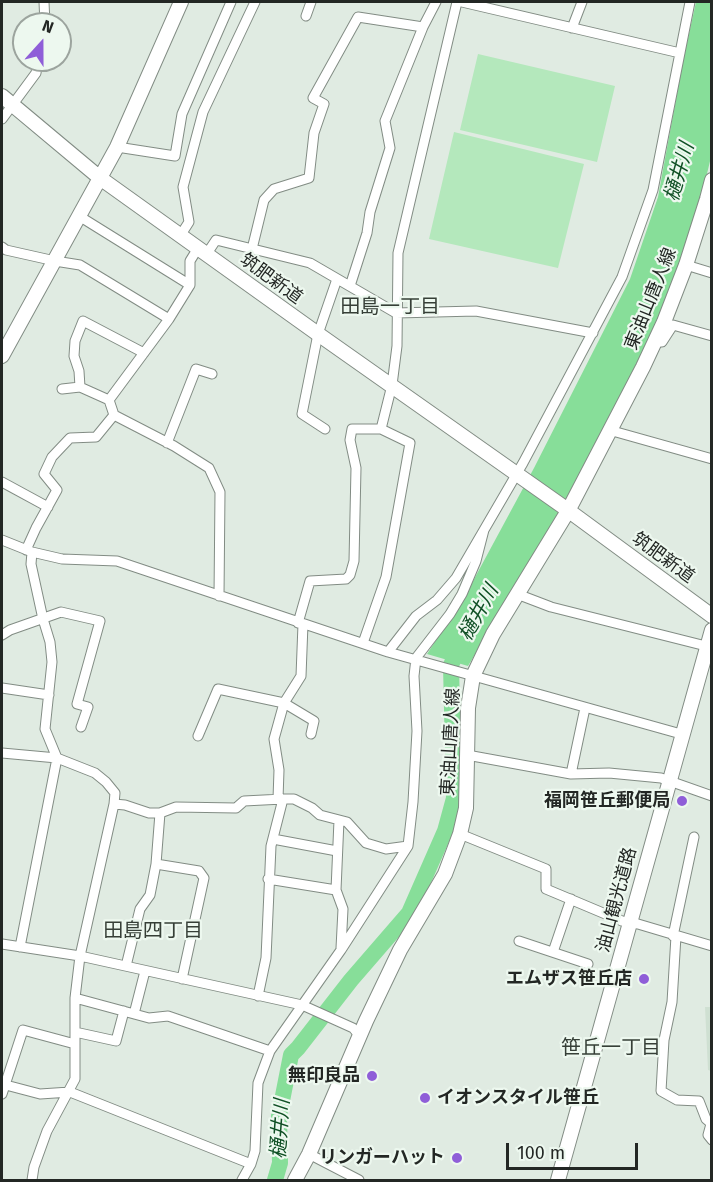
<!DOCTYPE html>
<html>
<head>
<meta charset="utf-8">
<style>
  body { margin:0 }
  #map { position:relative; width:713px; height:1182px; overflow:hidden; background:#e0ebe2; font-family:"Fira Sans",sans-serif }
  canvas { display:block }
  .frame { position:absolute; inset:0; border:3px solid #232724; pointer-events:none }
  .north { position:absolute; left:12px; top:12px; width:60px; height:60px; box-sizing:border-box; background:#edf8ef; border:2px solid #9ca49e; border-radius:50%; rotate:21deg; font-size:16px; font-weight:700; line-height:24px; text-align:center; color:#232724 }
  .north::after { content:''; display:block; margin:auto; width:21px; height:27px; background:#8f5ed8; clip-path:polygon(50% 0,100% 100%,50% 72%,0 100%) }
  .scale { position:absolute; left:506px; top:1143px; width:132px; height:27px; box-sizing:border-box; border:3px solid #232724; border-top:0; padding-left:8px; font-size:18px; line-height:21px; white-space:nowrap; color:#232724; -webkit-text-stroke:4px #edf8ef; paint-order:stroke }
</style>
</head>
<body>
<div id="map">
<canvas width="713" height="1182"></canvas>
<div class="frame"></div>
<div class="north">N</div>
<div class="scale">100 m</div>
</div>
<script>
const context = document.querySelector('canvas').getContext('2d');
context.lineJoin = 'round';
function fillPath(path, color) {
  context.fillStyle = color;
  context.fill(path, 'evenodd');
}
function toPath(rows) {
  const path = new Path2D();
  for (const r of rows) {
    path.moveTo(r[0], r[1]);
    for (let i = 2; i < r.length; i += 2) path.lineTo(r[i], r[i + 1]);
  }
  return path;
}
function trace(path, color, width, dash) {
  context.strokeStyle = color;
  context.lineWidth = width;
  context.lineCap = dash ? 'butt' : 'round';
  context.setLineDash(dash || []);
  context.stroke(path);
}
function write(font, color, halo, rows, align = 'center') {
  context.font = font + ' "Fira Sans","Noto Sans JP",sans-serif';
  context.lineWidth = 4.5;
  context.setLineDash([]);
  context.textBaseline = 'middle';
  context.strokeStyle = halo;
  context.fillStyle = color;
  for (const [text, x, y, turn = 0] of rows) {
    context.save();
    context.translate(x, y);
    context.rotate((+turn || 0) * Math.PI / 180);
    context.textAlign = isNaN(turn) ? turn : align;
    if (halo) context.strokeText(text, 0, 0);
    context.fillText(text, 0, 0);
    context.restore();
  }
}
fillPath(toPath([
  [705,1007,711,1007,711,1071,708,1070]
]), '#cfe0d2');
fillPath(toPath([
  [478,54,615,86,597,162,460,130],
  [454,132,584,164,558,268,429,239]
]), '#b4e8bc');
fillPath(toPath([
  [696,2,711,2,711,157,694,228,655,329,621,400,538,550,468,666,427,654,466,594,534,468,630,279,658,197,683,61]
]), '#87de99');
trace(toPath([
  [275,1180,280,1163,279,1116,291,1055,298,1048,351,980,409,913,445,831,454,798,451,665,462,641]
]), '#87de99', 16);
const street = toPath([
  [44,2,45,24],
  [462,2,680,53],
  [306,16,311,2],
  [572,28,582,2],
  [2,119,36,73,38,60],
  [117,147,175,156,182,114,231,2],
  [79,216,190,285],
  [180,236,189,222,183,187,203,112,255,2],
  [2,247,6,250,55,261,80,265,169,319],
  [198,248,190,261,190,285,169,319,109,400,114,415,174,446,209,468,220,492,219,596],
  [252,249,264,200,274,189,309,178,314,133,324,104,313,98,358,17,423,27],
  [206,255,216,240,310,263,396,313,476,311,593,333],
  [686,265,712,273],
  [350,286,367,233,370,212,390,148,385,121,423,27,436,2],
  [655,342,662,342,673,325,712,336],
  [62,389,80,387],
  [109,400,80,387,79,371,74,356,75,341,83,321,144,353],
  [325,429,302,414,318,334,337,279],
  [609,430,712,459],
  [167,443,196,369,212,374],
  [2,482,48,507],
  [2,540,32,552,62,559,117,561,388,652,681,734],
  [26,550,36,528,57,490,44,474,52,457,70,438,96,437,114,415],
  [517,594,551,607,706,646],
  [298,623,310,581,346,579,350,575,354,561,356,468,350,440,352,429,381,429],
  [2,635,10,630,61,612,100,621,77,704,88,707,81,727],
  [363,643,386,577,410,443,381,429,392,385,397,346,398,253,457,2],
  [388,652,416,616,437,600,456,578,523,463,622,277,653,190,690,2],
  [2,688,49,695],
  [198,736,218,689,284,703,314,721,311,734],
  [2,753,57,758,95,773,106,782,115,793,114,804,80,956,75,998,75,1079,47,1131,34,1167,32,1180],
  [467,755,571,774,609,773,661,778,712,796],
  [571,774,585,708],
  [278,799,279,770,274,739,284,703,301,676,303,624],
  [283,799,294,799,312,808,320,815,347,822,366,843,386,849,408,846],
  [114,804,125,805,149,813,160,813,156,864,199,871,204,878,182,979],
  [160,813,176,807,236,808,244,801,283,799,271,846,266,958,258,996],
  [339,820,336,890,343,909,341,948],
  [460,834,546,869,546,889,622,921,638,924,712,946],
  [273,839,337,851],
  [268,879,336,890],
  [673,936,694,837],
  [676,936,672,1002,664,1040,661,1091,677,1100,699,1101,706,1119,712,1124],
  [519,941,588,964],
  [2,944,80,956,302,1005,353,1028,360,1036],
  [20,947,57,758,45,729,52,662,50,642,43,619,31,564,32,552],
  [553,952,571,899],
  [126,966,140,909,150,895,156,864],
  [75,998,149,1018,168,1016,270,1051,341,950,408,846,413,802,417,731,414,676,416,658,450,614,462,594,476,561,484,530],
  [134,1014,145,971],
  [75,1032,116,1041,124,1011],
  [2,1084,40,1094,70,1092,251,1164,242,1180],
  [2,1094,23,1030,75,1044],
  [711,1124,708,1135,712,1140],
  [309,1154,359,1180],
  [251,1164,255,1151,258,1083,270,1051]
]);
const secondary = toPath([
  [2,96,100,178,318,334,565,508,712,616],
  [2,356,117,147,181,2],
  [295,1180,309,1154,366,1021,400,950,445,874,460,834,466,808,468,708,473,676,493,634,568,511,643,367,664,322,686,265,707,199,712,180],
  [558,1180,712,630]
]);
trace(street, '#828c84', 11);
trace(secondary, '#828c84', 16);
trace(street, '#fff', 9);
trace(secondary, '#fff', 14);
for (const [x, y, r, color] of [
  [682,801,6,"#8f5ed8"],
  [644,979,6,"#8f5ed8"],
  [372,1076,6,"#8f5ed8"],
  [425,1098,6,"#8f5ed8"],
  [457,1158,6,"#8f5ed8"]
]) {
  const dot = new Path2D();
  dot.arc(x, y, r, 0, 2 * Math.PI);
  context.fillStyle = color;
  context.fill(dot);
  trace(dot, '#edf8ef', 2);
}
write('18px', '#232724', '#edf8ef', [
  ["筑肥新道",271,279,36],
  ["東油山唐人線",651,299,-68],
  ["筑肥新道",663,558,36],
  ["東油山唐人線",451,742,-87],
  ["油山観光道路",617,900,-75]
]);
write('bold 18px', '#232724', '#edf8ef', [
  ["福岡笹丘郵便局",670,801],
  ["エムザス笹丘店",632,979],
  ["無印良品",360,1076],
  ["イオンスタイル笹丘",437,1098,"left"],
  ["リンガーハット",445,1158]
], 'right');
write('italic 20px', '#105025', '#edf8ef', [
  ["樋井川",680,172,-74],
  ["樋井川",479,613,-61],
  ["樋井川",281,1129,-86]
]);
write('20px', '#363f37', '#edf8ef', [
  ["田島一丁目",390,307],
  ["田島四丁目",153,931],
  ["笹丘一丁目",611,1048]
]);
</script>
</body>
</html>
